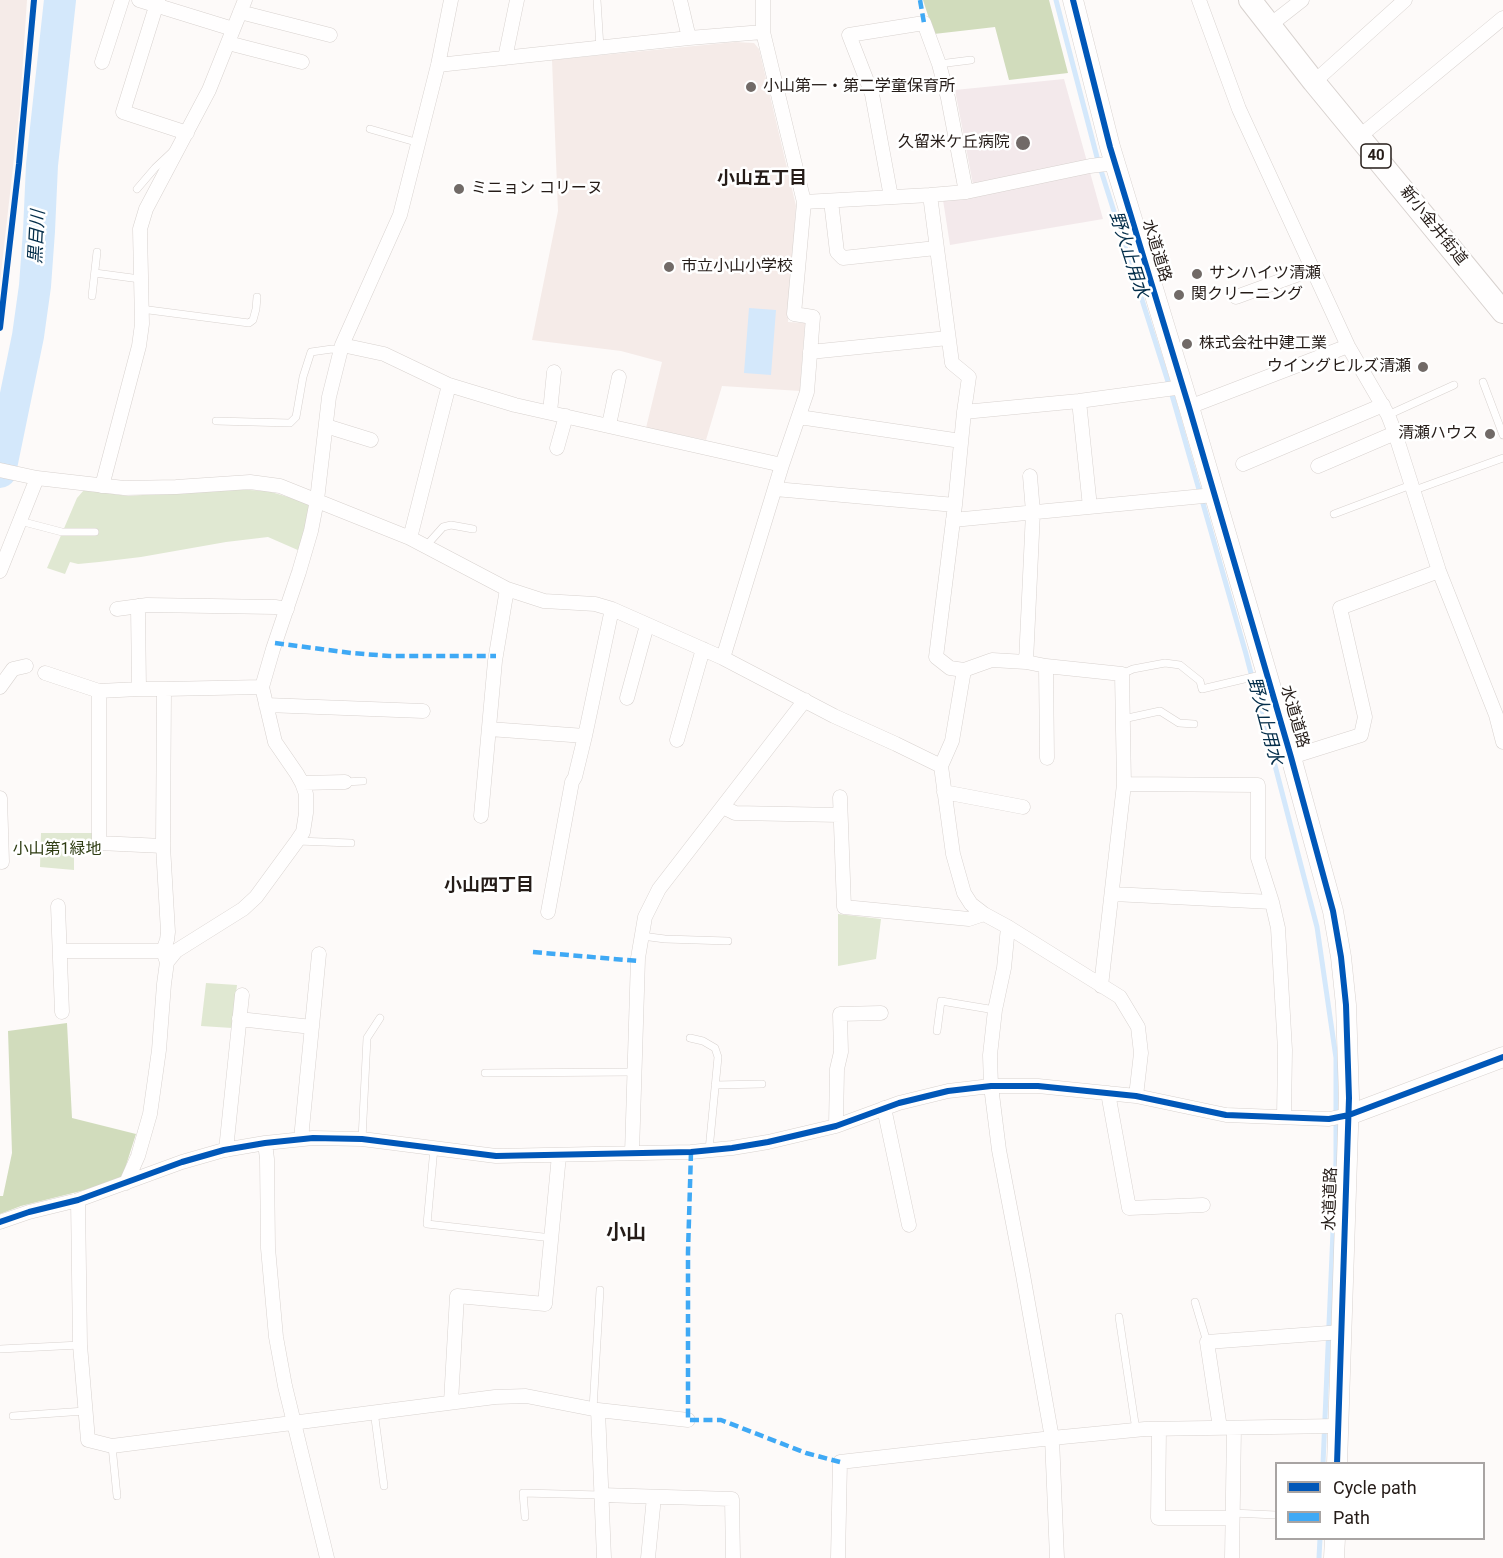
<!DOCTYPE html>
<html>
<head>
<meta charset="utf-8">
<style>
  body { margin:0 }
  #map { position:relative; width:1503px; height:1558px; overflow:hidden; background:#fdfaf9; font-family:Roboto,sans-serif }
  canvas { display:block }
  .legend { position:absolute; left:1275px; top:1462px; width:210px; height:78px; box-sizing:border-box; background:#fff; border:2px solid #a8a4a3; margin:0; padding:8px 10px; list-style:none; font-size:18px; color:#251c18 }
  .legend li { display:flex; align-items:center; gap:12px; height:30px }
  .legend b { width:30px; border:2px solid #a8a4a3 }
</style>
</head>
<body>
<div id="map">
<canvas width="1503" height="1558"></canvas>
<ul class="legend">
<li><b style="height:8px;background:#0057b8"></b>Cycle path</li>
<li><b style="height:8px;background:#3fa9f5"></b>Path</li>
</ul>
</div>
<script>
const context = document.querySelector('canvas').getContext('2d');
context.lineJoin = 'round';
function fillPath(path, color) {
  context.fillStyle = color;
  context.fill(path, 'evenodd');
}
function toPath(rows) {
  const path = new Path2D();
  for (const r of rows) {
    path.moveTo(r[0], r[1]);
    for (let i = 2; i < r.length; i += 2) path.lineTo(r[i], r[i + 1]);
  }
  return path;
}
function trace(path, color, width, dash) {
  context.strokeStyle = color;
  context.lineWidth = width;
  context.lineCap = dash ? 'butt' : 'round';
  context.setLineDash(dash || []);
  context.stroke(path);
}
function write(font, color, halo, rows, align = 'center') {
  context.font = font + ' Roboto,"Noto Sans JP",sans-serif';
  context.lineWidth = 5;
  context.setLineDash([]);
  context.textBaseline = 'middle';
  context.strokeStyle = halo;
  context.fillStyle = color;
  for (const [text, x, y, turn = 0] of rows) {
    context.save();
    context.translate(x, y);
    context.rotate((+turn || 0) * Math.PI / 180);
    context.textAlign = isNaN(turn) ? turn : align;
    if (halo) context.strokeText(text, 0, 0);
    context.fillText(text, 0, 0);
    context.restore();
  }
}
fillPath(toPath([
  [0,0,27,0,20,105,0,282],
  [735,42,754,43,759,49,796,206,788,322,805,323,800,391,722,386,706,440,646,428,662,362,621,351,532,340,558,211,552,60]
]), '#f5ebe8');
fillPath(toPath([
  [1064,79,1103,219,950,245,943,200,975,195,955,90]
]), '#f3e9eb');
fillPath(toPath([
  [230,489,268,491,308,503,310,509,300,551,268,537,226,542,141,557,99,562,78,564,70,562,65,574,47,568,77,498,84,490,128,496],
  [41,833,93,833,92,849,74,850,74,870,40,867],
  [838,914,881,919,876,959,838,966],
  [206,983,237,985,232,1028,201,1026]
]), '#e0e8d2');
fillPath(toPath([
  [923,0,1049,0,1068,73,1009,80,995,27,934,34],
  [67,1023,72,1118,136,1134,121,1181,21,1206,0,1214,0,1196,3,1196,12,1153,8,1031]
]), '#d1dcbc');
fillPath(toPath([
  [749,308,776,310,771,375,744,373]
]), '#d4e8fb');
trace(toPath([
  [1056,0,1098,161,1170,388,1246,654,1317,927,1336,1058,1336,1161,1323,1464],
  [1319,1558,1320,1538]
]), '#d4e8fb', 5);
trace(toPath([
  [0,472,28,336,35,286,39,231,42,165,60,0]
]), '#d4e8fb', 32);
const lane = toPath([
  [597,0,600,48],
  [939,64,971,60],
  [370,129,419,143],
  [137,189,155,168,172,152],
  [95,273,140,279],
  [92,296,97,252],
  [141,309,249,323,253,320,256,309,257,297],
  [1483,382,1503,435],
  [1388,415,1454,385],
  [216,421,290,423,296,417,303,377,311,352,332,349,341,350],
  [1412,491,1503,458],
  [1334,514,1411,485],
  [20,521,62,532,95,532],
  [426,546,443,527,451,525,473,529],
  [1122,674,1133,669,1165,663,1180,665,1200,681,1202,689,1265,674],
  [1123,719,1160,711,1179,723,1194,724],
  [345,782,363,781],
  [297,841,351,843],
  [642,936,665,939,728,941],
  [937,1031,941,1001,995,1010],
  [690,1038,703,1041,715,1048,718,1057,709,1150],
  [485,1073,634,1072],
  [715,1085,762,1084],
  [362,1139,367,1038,380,1018],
  [434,1148,427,1224,552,1238],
  [1195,1302,1207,1342],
  [1119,1317,1136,1430],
  [0,1349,80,1345],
  [593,1409,600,1290],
  [374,1411,384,1486],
  [13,1416,85,1411],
  [112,1446,117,1496],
  [1232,1513,1276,1515],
  [525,1517,523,1493,601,1495]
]);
const street = toPath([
  [139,0,233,29],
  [158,0,123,112,187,133],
  [680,0,689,38],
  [763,0,763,32,804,202,930,195,952,363,969,377,964,412,955,505,936,657,950,668,964,670,992,660,1026,662,1046,666,1122,674,1124,784,1101,986],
  [1199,0,1239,109,1348,346,1388,415,1395,433,1439,571,1496,715,1503,742],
  [240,12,330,35],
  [1270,25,1302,0],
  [228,43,302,62],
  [505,58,517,0],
  [102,62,122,0],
  [438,65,689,38,763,32],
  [1314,82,1405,0],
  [1360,136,1503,18],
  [930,195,966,192,1090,166,1115,163],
  [891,197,872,94,849,35,924,23,939,64,948,98,966,192],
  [831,201,837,252,843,258,936,248],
  [1236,297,1313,269],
  [342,345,384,354,449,385,515,405,782,465],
  [810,352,948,338],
  [1079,401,1090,507],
  [1189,407,1348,346],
  [550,412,554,372],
  [964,412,1079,401,1183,387],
  [799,417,961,441],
  [609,425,619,377],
  [326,426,371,440],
  [557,448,566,416],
  [1243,464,1383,405],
  [1318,466,1395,433],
  [0,470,37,478,124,488,176,487,250,482,280,486,410,538,507,589,544,601,595,604,612,609,723,658,834,716,896,744,941,766,953,854,964,893,971,904,984,914,1008,927,1120,997,1138,1027,1141,1053,1136,1096],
  [102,486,139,346,142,324,140,229,146,209,209,90,245,0],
  [775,489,955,505],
  [953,520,1214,495],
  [410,538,449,385],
  [0,571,37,478],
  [138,606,139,689],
  [117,609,147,605,275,607,287,609],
  [723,658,782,465,807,392,813,317,794,314,804,202],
  [1026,662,1033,512,1030,476],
  [1046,666,1047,758],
  [45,673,99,691,139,689,164,689,163,846,168,932,167,940,163,951,167,962],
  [0,687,13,669,26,666],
  [164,689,262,687],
  [99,691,99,843,163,846],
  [627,698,647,625],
  [266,705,423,711],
  [489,729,585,736],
  [677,740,703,649],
  [1291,757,1361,735,1365,717,1340,608,1439,571],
  [941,766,952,741,964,670],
  [302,783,345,782],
  [1124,784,1258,785,1258,858,1272,902],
  [944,792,1023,807],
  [840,797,844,907,969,919,984,914],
  [0,798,2,862],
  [723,807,735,813,840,815],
  [481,816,495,661,507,589],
  [1113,894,1272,902,1278,928,1285,1050,1284,1117],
  [58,906,62,1012],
  [548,912,572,782,575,777,585,736,612,609],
  [1008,927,1004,968,995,1010,990,1055,991,1086,999,1150,1023,1275,1052,1438,1057,1558],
  [60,951,163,951],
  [239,1019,312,1027],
  [1108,1093,1129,1208,1203,1205],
  [884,1108,909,1225],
  [836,1126,837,1069,841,1052,840,1014,881,1013],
  [301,1139,319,954],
  [265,1143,267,1159,268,1248,276,1337,285,1386,327,1558],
  [226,1150,242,995],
  [632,1153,638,958,645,917,659,889,805,700],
  [126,1183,138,1156,150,1114,159,1050,164,984,167,962,176,951,243,909,256,897,297,841,303,832,306,813,306,794,302,783,297,774,275,742,262,687,273,649,299,572,311,531,317,500,329,397,342,345,400,215,438,65,451,0],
  [78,1200,80,1345,88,1440,112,1446,495,1397,526,1396,598,1410,688,1420],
  [0,1222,29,1212,78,1200,182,1162,224,1150,265,1143,313,1138,362,1139,496,1156,691,1152,732,1148,768,1142,836,1126,899,1103,948,1091,991,1086,1038,1086,1136,1096,1226,1115,1329,1119,1349,1115],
  [451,1402,457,1296,545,1304,559,1155],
  [598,1410,604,1558],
  [1220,1428,1207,1342,1342,1332],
  [1159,1429,1158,1518,1232,1518],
  [601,1495,732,1499,733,1558],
  [648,1558,654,1497],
  [838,1558,840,1462,1052,1438,1145,1429,1337,1426],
  [1232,1558,1234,1428]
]);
const secondary = toPath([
  [1073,0,1110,147,1189,407,1291,757,1333,911,1341,957,1346,1005,1349,1098,1337,1464],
  [1349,1115,1503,1057],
  [1334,1558,1335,1538]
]);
const primary = toPath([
  [1250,0,1314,82,1503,312]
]);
trace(lane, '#d8d2cf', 8);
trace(street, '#d8d2cf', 15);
trace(secondary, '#d8d2cf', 21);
trace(primary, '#d8d2cf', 24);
trace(lane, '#fffefe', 7);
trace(street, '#fffefe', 14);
trace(secondary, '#fffefe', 20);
trace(primary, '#fffefe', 22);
trace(toPath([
  [920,0,924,23],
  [275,643,351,653,389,656,496,656],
  [533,952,638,961],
  [691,1152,688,1252,688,1420,721,1420,806,1453,840,1462]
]), '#3fa9f5', 4.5, [9, 4.5]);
trace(toPath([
  [1073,0,1110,147,1189,407,1291,757,1333,911,1341,957,1346,1005,1349,1098,1337,1464],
  [0,328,19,164,34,0],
  [0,1222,29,1212,78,1200,182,1162,224,1150,265,1143,313,1138,362,1139,496,1156,691,1152,732,1148,768,1142,836,1126,899,1103,948,1091,991,1086,1038,1086,1136,1096,1226,1115,1329,1119,1349,1115,1503,1057]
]), '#0057b8', 6);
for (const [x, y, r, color] of [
  [751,87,6,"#716a67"],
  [1023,143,8,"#716a67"],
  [459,189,6,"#716a67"],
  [669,267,6,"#716a67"],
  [1197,274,6,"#716a67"],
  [1179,295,6,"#716a67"],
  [1187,344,6,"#716a67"],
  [1423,367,6,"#716a67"],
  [1490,434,6,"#716a67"]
]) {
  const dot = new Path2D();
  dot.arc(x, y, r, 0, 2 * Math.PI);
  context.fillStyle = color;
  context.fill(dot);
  trace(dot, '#fff', 2);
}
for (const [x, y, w] of [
  [1376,156,30]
]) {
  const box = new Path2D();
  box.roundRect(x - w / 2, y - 12, w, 24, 4.5);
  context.fillStyle = '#fff';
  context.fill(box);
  trace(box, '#251c18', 1.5);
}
write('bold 15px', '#251c18', null, [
  ["40",1376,156]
]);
write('16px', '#251c18', '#fff', [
  ["小山第一・第二学童保育所",763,87],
  ["久留米ケ丘病院",1010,143,"right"],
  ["ミニョン コリーヌ",471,189],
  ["市立小山小学校",681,267],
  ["サンハイツ清瀬",1209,274],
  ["関クリーニング",1191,295],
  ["株式会社中建工業",1199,344],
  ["ウイングヒルズ清瀬",1411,367,"right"],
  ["清瀬ハウス",1478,434,"right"]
], 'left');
write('16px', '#251c18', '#fff', [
  ["新小金井街道",1433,226,51],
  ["水道道路",1156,251,73],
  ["水道道路",1294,717,74],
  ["水道道路",1331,1199,-88]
]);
write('16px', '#2e3c12', '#fff', [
  ["小山第1緑地",57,850]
]);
write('bold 18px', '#251c18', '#fff', [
  ["小山五丁目",762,179],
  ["小山四丁目",489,886]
]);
write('italic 18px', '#042e4a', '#fff', [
  ["黒目川",38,237,-87],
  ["野火止用水",1128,255,72],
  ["野火止用水",1264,721,75]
]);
write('bold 20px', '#251c18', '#fff', [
  ["小山",626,1234]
]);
</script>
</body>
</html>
